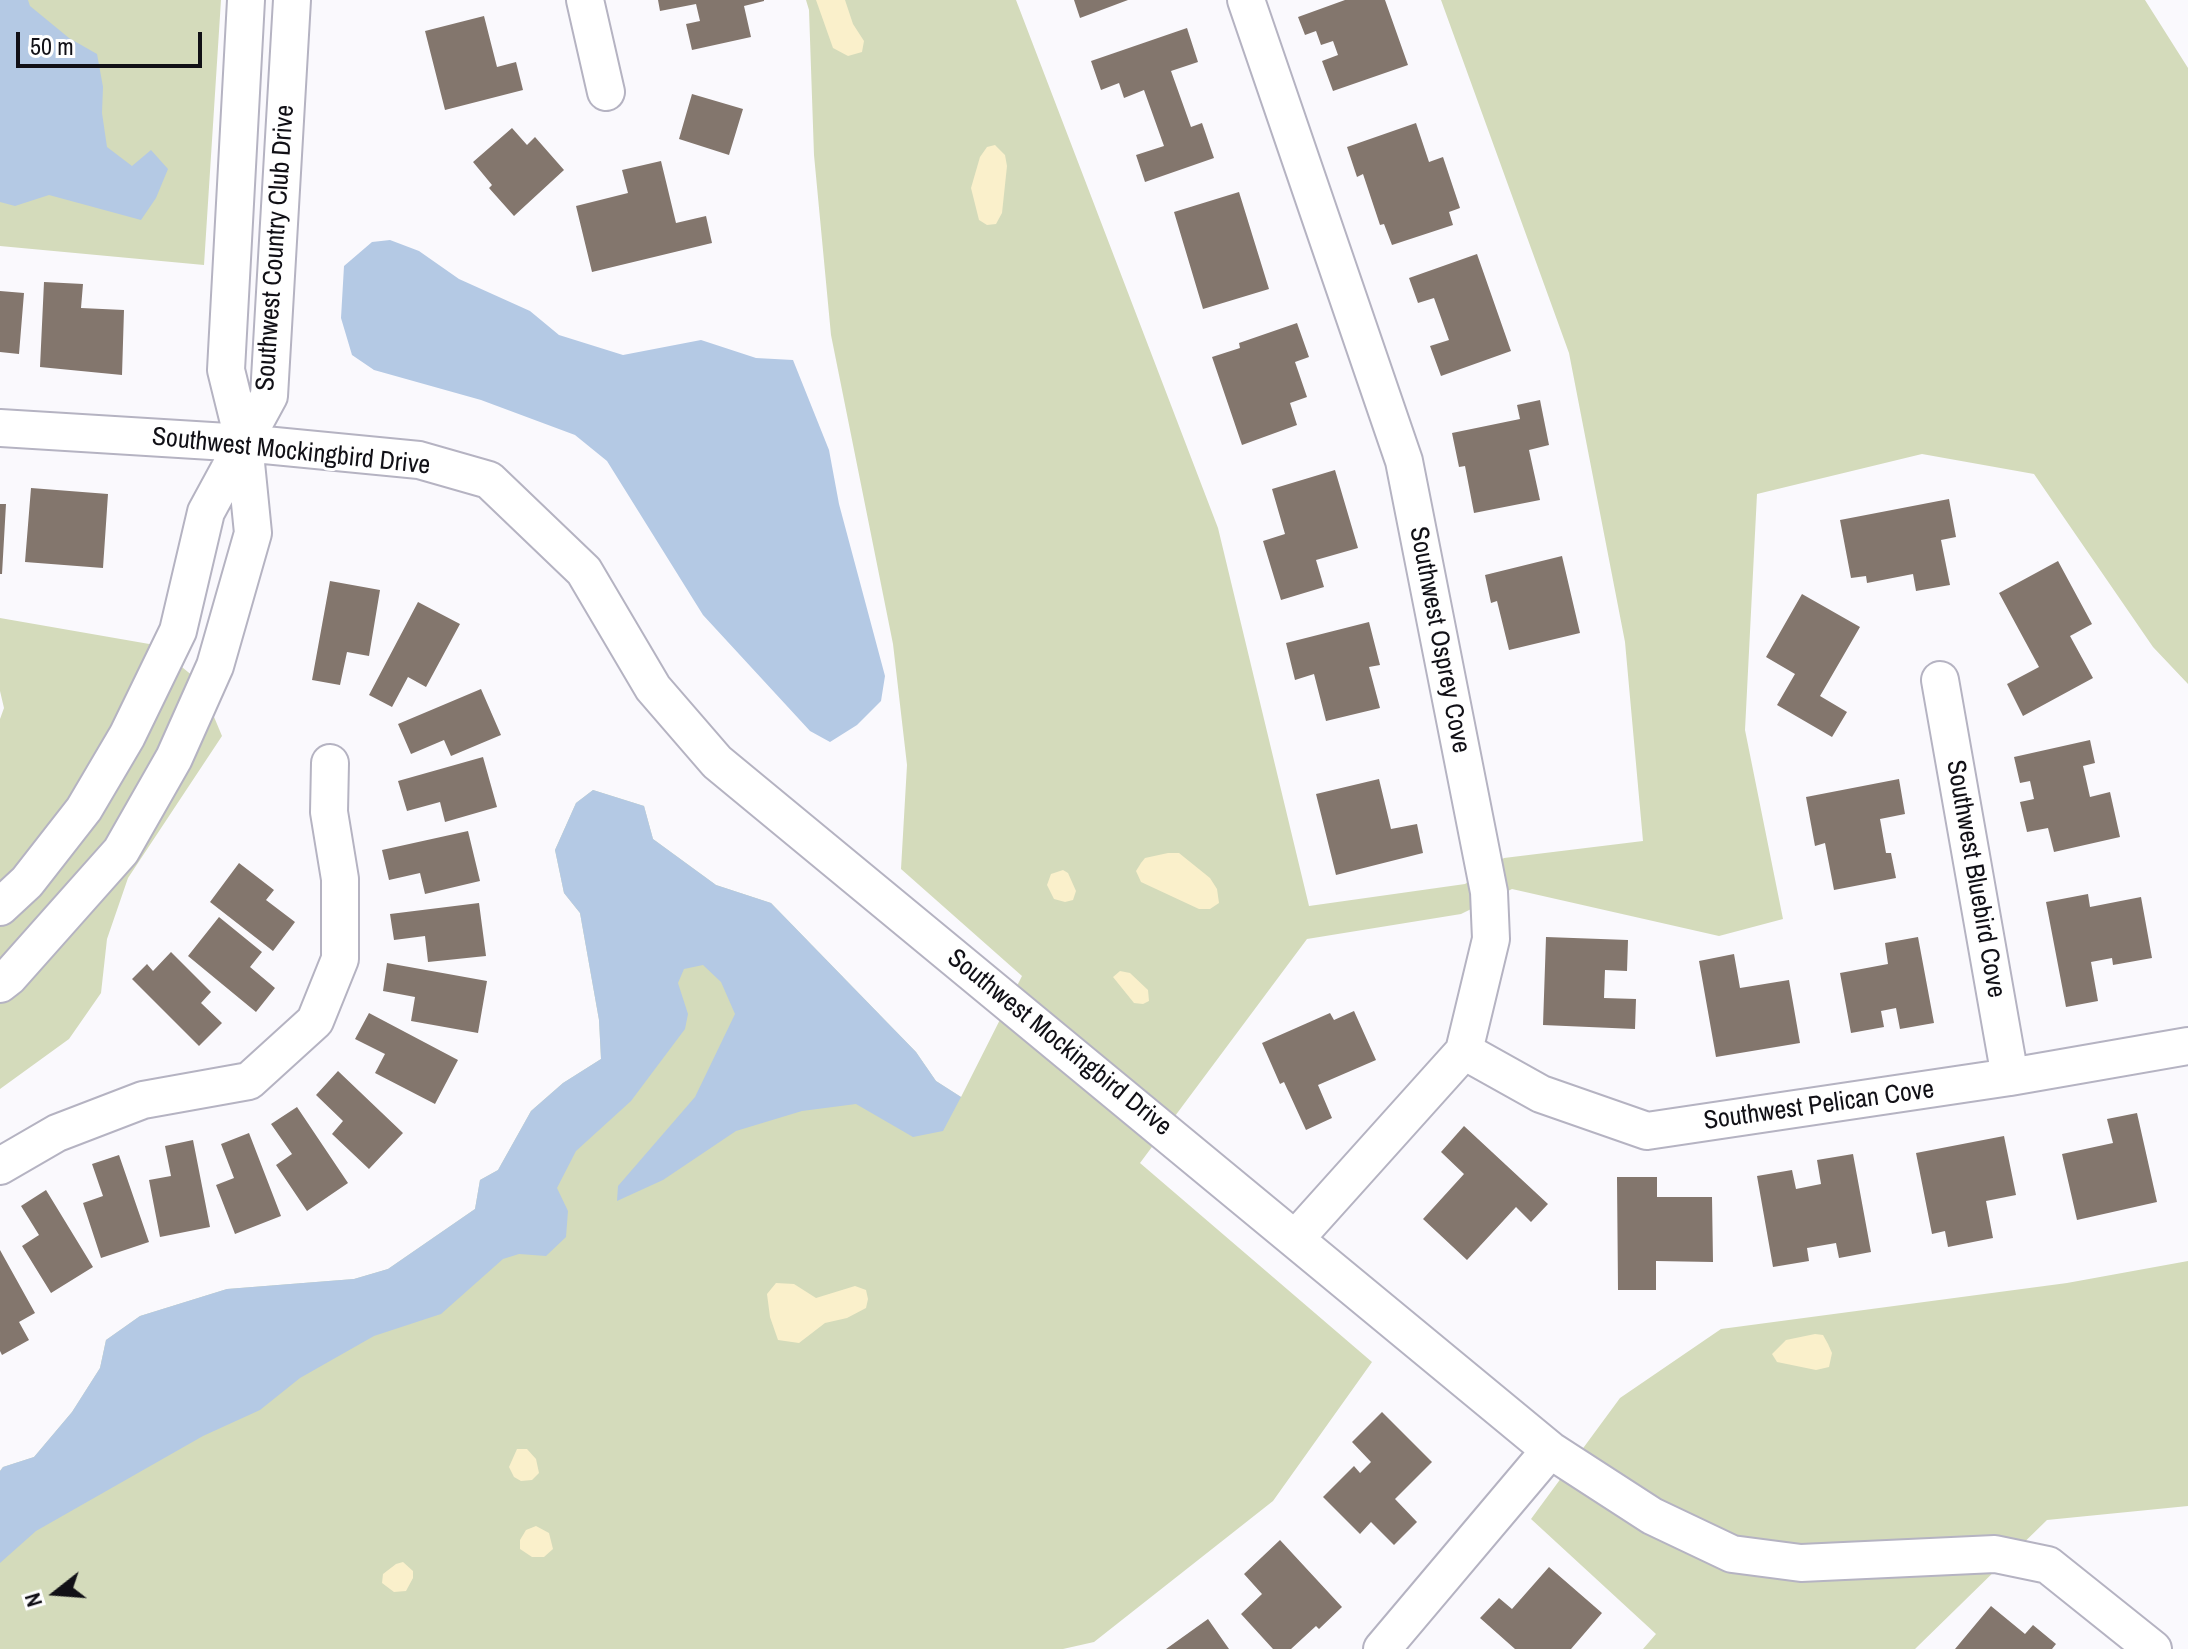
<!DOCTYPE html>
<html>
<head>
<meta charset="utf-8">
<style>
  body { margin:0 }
  #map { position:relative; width:2188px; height:1649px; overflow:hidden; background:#faf9fd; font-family:"Archivo Narrow",sans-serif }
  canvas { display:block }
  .north { position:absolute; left:16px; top:1553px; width:80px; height:80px; -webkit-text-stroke:6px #fff; paint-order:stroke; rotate:253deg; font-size:22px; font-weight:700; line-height:32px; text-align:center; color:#111016 }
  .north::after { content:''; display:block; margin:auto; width:28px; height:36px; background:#111016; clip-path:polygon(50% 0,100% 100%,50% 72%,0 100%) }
  .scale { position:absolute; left:16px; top:32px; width:186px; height:36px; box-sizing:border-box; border:4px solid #111016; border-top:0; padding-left:10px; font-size:24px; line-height:28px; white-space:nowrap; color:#111016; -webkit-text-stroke:6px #fff; paint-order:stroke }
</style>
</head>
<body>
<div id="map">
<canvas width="2188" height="1649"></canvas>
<div class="north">N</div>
<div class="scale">50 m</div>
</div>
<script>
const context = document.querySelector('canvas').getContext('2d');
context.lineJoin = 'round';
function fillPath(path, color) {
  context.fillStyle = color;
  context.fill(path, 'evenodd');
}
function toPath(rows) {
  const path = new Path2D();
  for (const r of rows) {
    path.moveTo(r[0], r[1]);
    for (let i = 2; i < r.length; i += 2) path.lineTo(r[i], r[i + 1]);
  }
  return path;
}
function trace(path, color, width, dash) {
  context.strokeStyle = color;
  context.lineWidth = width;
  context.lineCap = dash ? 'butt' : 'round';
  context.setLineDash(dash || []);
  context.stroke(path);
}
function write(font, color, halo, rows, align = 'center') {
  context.font = font + ' "Archivo Narrow",sans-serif';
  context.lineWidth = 6;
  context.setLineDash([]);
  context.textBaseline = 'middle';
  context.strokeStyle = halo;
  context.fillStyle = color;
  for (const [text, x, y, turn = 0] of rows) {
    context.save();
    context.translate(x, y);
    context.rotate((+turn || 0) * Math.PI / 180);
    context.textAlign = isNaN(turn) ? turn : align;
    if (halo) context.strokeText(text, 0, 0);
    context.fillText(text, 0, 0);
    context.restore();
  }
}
fillPath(toPath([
  [0,0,221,0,204,265,0,246],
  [806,0,1016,0,1218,528,1309,906,1465,884,1504,858,1643,841,1625,642,1569,353,1441,0,2145,0,2188,68,2188,684,2153,647,2034,474,1922,454,1757,494,1745,730,1783,919,1719,936,1512,889,1461,914,1307,939,1140,1163,1372,1362,1273,1501,1094,1642,1063,1649,0,1649,0,1471,3,1467,34,1457,72,1412,100,1368,106,1340,140,1316,227,1289,354,1279,388,1269,475,1209,480,1180,498,1170,531,1111,563,1083,601,1059,599,1020,580,913,564,893,555,850,576,803,593,790,644,806,653,839,716,885,771,903,916,1052,936,1081,961,1097,1022,976,901,869,907,765,893,644,831,335,814,155,809,10],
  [0,618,155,645,199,681,222,736,128,878,107,939,101,993,69,1039,0,1089,0,719,4,708,0,691],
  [2188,1261,2188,1506,2047,1520,1915,1649,1643,1649,1656,1634,1531,1519,1620,1398,1721,1329,2067,1283]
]), '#d4dbbb');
fillPath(toPath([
  [816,0,845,0,853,24,864,41,862,52,848,56,833,48],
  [995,145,1005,155,1007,166,1002,213,996,224,987,225,979,220,971,188,980,157,987,147],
  [1168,853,1179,853,1210,878,1217,889,1219,903,1210,909,1199,909,1141,882,1136,871,1141,863,1145,858],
  [1063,870,1068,873,1076,891,1073,900,1065,902,1054,899,1047,885,1051,874],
  [1120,971,1130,973,1148,990,1149,1001,1143,1004,1134,1003,1113,977],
  [776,1283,794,1284,816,1298,855,1286,866,1290,868,1299,866,1308,847,1318,825,1323,799,1343,778,1340,770,1317,767,1294],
  [1815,1334,1823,1335,1828,1344,1832,1353,1829,1367,1816,1370,1777,1362,1772,1354,1786,1340],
  [517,1449,527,1449,536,1459,539,1473,532,1480,521,1481,514,1477,509,1467],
  [536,1526,549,1533,553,1549,544,1557,532,1557,520,1549,520,1540,526,1530],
  [403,1562,413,1571,413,1578,406,1591,394,1592,382,1583,383,1574,396,1564]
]), '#faf0cb');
fillPath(toPath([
  [0,0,28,0,30,6,69,38,97,54,103,87,102,113,107,147,132,166,151,150,168,169,156,198,141,220,49,195,15,206,0,202],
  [390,240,419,251,459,279,530,311,559,335,623,355,701,340,756,358,793,360,829,450,839,504,885,676,881,701,857,725,830,742,810,731,703,615,607,461,575,435,481,400,374,370,352,355,341,318,344,266,372,242],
  [593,790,644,806,653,839,716,885,771,903,916,1052,936,1081,961,1097,943,1131,913,1137,856,1104,802,1111,736,1131,663,1180,617,1201,618,1186,695,1097,735,1014,721,982,703,965,684,969,678,983,688,1014,685,1029,631,1101,576,1151,557,1188,568,1211,566,1237,546,1256,519,1254,503,1259,441,1314,374,1336,300,1378,260,1410,203,1436,36,1531,0,1563,0,1471,3,1467,34,1457,72,1412,100,1368,106,1340,140,1316,227,1289,354,1279,388,1269,475,1209,480,1180,498,1170,531,1111,563,1083,601,1059,599,1020,580,913,564,893,555,850,576,803]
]), '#b4c9e4');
fillPath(toPath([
  [658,0,764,0,764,1,744,6,751,37,692,50,686,24,700,21,696,4,660,11],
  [1074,0,1128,0,1080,18],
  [1345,0,1385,0,1408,65,1333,91,1322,61,1338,55,1333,41,1321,45,1316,31,1305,35,1298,17],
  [484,16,497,67,516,62,523,90,445,110,425,31],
  [1187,28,1198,62,1171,71,1191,127,1202,123,1214,158,1145,182,1136,155,1164,146,1144,90,1124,98,1119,83,1101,90,1091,61],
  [692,94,743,109,729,155,679,139],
  [1416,123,1429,162,1443,157,1460,208,1449,212,1453,225,1392,245,1384,224,1380,225,1363,174,1357,177,1347,147],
  [512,128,527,145,535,137,564,170,514,216,489,188,492,185,473,162],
  [661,161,676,223,706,216,712,243,592,272,576,206,628,193,622,170],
  [1239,192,1269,289,1203,309,1174,212],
  [1477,254,1511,351,1441,376,1430,346,1449,340,1434,298,1418,303,1409,278],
  [44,282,83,284,81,308,124,310,122,375,40,367],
  [0,291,24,293,19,354,0,352],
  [1297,323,1309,357,1295,362,1307,397,1290,403,1297,425,1242,445,1212,357,1240,348,1239,343],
  [1540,400,1549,445,1529,450,1540,500,1474,513,1465,466,1459,467,1452,433,1520,419,1517,405],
  [1335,470,1358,548,1316,560,1324,587,1281,600,1263,541,1285,534,1272,489],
  [31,488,108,494,103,568,25,562],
  [1949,499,1956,537,1941,540,1950,585,1916,591,1913,574,1867,583,1866,576,1851,578,1840,520],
  [0,504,6,504,2,574,0,574],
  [1562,556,1580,633,1509,650,1497,601,1491,603,1485,575],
  [2058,561,2092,624,2070,636,2093,678,2023,716,2007,684,2039,667,1999,593],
  [330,581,380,590,369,656,347,652,340,685,312,680],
  [1802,594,1860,627,1820,696,1847,712,1832,737,1777,705,1795,674,1766,657],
  [418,602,460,624,426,687,408,677,392,707,369,695],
  [1369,622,1380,665,1369,667,1380,708,1326,721,1314,674,1295,680,1286,643],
  [481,689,501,735,451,756,444,740,411,754,398,724],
  [2090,740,2095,763,2083,766,2090,797,2110,792,2120,837,2054,852,2048,828,2027,832,2020,802,2034,799,2030,781,2020,783,2014,757],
  [483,757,497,807,445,822,440,802,407,811,398,781],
  [1379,779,1391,829,1417,824,1423,853,1336,875,1316,794],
  [1899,779,1905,814,1880,819,1886,853,1891,853,1896,878,1834,890,1825,843,1815,846,1806,797],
  [468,831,480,881,425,894,420,873,389,880,382,850],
  [239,863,274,890,266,900,295,922,273,951,210,902],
  [2088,894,2090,907,2141,897,2152,958,2113,965,2112,958,2091,962,2098,1001,2066,1007,2046,902],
  [479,903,486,956,428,962,425,936,394,940,390,914],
  [219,917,262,952,250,967,275,988,256,1012,188,956],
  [1546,937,1628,940,1627,971,1605,970,1604,998,1636,999,1635,1029,1543,1025],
  [1918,937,1934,1023,1900,1029,1896,1008,1881,1011,1884,1027,1851,1033,1840,973,1888,964,1885,943],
  [171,952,211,992,201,1003,222,1023,199,1046,132,979,147,964,153,971],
  [1734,954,1740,988,1789,980,1800,1043,1716,1057,1699,961],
  [387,963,487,981,478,1033,411,1021,415,997,383,991],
  [1354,1011,1376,1060,1318,1085,1332,1118,1306,1130,1284,1082,1280,1084,1262,1043,1330,1013,1334,1020],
  [369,1013,458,1060,435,1104,375,1073,385,1054,355,1039],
  [338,1071,403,1133,369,1169,332,1134,343,1121,316,1095],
  [297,1107,348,1183,307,1211,276,1165,292,1154,271,1124],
  [2137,1113,2157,1202,2077,1220,2062,1154,2113,1143,2107,1119],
  [1464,1126,1548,1204,1531,1222,1516,1207,1467,1260,1423,1219,1464,1174,1441,1152],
  [249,1133,281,1216,235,1234,216,1185,234,1178,221,1144],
  [2004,1136,2016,1195,1986,1201,1993,1238,1948,1247,1945,1231,1932,1234,1916,1153],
  [193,1140,210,1227,160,1237,149,1180,171,1176,165,1146],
  [1853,1154,1871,1252,1839,1258,1836,1243,1807,1248,1809,1261,1773,1267,1757,1176,1792,1170,1796,1189,1821,1184,1817,1160],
  [119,1155,149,1242,101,1258,83,1203,103,1196,92,1164],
  [1617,1177,1657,1177,1657,1197,1712,1197,1713,1262,1656,1261,1656,1290,1618,1290],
  [46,1190,93,1267,51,1293,22,1246,39,1235,21,1206],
  [0,1250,35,1313,19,1322,29,1340,2,1355,0,1351],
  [1382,1412,1432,1462,1395,1499,1417,1522,1394,1545,1371,1522,1360,1534,1323,1497,1354,1466,1360,1473,1371,1462,1352,1442],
  [1280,1540,1342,1607,1319,1629,1316,1626,1291,1649,1273,1649,1241,1614,1262,1594,1244,1574],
  [1549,1567,1602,1613,1571,1649,1515,1649,1480,1618,1499,1598,1512,1609],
  [1991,1606,2025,1634,2033,1625,2056,1644,2052,1649,1955,1649],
  [1208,1619,1229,1649,1166,1649]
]), '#83766d');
const minor = toPath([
  [585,0,606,92],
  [1246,0,1404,461,1489,892,1491,939,1464,1051,1296,1238],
  [0,428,244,443,419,460,489,480,584,571,653,688,717,762,1550,1450,1652,1516,1732,1554,1801,1563,1995,1554,2048,1565,2153,1649],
  [1940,680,2010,1077],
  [0,907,27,882,84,809,127,736,178,631,206,512,269,396,292,0],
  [0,984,9,977,121,851,174,758,215,666,253,533,244,443,226,370,246,0],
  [1464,1051,1541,1094,1647,1131,2010,1077,2188,1046],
  [0,1166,57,1133,143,1100,249,1081,315,1021,340,959,340,879,329,812,330,763],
  [1382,1649,1550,1450]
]);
trace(minor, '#b5b3c2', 40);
trace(minor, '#fff', 36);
write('26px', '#111016', '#fff', [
  ["Southwest Country Club Drive",276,248,-86],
  ["Southwest Mockingbird Drive",291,452,6],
  ["Southwest Osprey Cove",1439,640,79],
  ["Southwest Bluebird Cove",1975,879,80],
  ["Southwest Mockingbird Drive",1059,1043,39],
  ["Southwest Pelican Cove",1819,1106,-8]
]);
</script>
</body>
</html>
